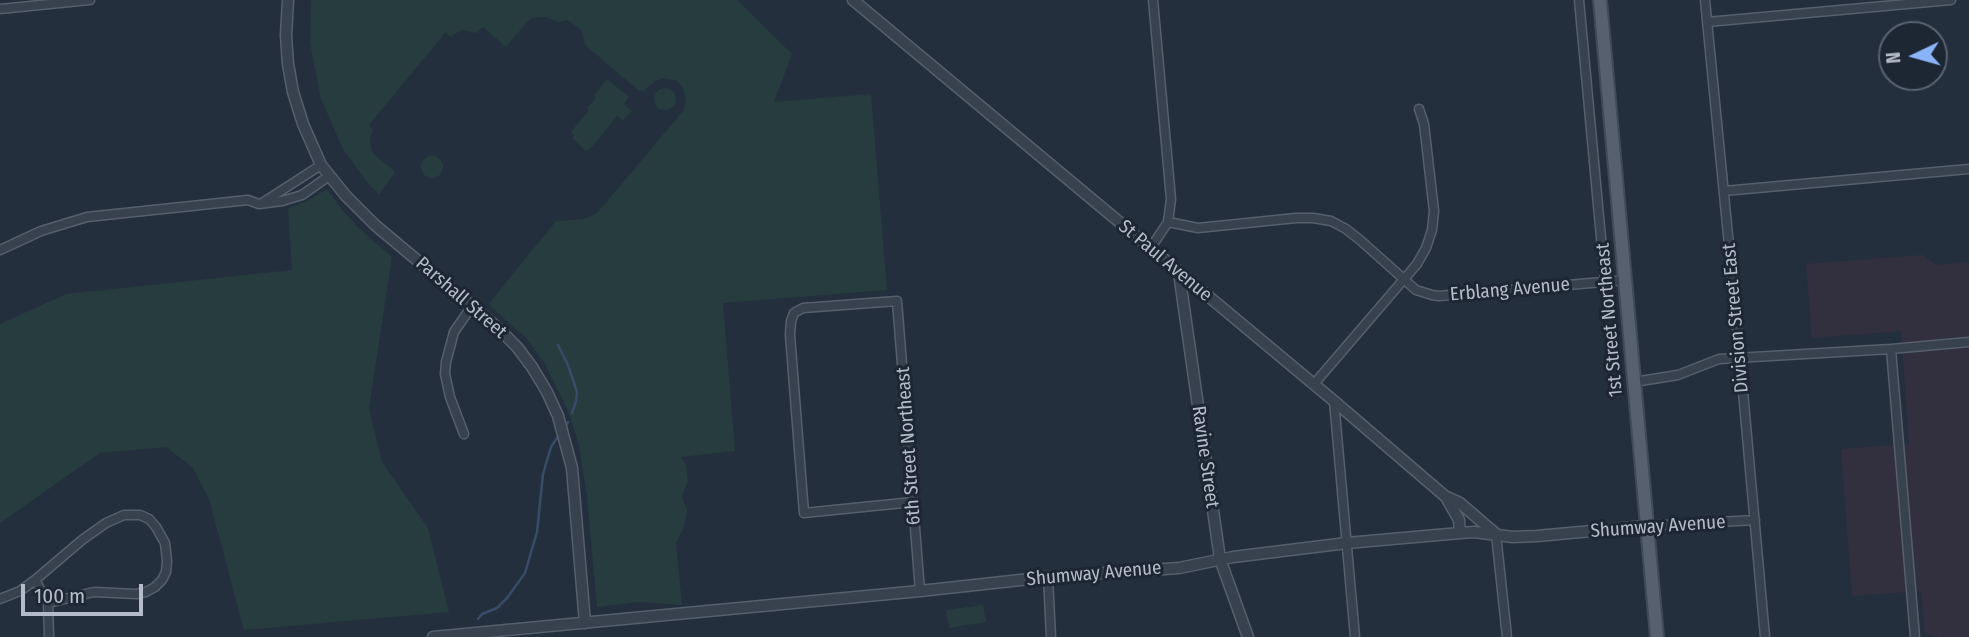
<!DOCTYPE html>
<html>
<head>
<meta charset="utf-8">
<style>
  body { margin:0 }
  #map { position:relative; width:1969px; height:637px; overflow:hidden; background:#242f3e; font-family:"Fira Sans Condensed",sans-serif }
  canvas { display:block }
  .north { position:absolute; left:1878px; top:21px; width:70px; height:70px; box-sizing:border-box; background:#1d2633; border:2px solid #59626f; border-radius:50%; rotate:265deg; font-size:19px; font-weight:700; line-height:28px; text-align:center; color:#b4bcc9 }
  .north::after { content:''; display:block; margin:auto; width:24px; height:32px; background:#8ab4f8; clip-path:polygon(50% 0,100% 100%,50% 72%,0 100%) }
  .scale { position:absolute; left:21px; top:584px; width:122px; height:32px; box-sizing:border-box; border:4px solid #b4bcc9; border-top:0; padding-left:9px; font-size:21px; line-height:24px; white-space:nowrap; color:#b4bcc9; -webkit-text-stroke:5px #1d2633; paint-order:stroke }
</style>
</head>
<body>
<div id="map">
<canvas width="1969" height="637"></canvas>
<div class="north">N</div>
<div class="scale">100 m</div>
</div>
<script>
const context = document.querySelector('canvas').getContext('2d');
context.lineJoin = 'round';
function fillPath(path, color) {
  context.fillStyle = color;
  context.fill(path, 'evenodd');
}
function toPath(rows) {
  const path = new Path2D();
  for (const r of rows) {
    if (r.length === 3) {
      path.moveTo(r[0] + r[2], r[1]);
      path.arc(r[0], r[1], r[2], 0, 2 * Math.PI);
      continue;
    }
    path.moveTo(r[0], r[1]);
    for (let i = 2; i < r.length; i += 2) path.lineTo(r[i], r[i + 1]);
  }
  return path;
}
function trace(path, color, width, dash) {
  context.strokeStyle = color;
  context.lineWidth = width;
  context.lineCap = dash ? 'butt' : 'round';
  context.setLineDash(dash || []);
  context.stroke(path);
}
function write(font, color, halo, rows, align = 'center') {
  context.font = font + ' "Fira Sans Condensed",sans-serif';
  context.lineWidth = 6;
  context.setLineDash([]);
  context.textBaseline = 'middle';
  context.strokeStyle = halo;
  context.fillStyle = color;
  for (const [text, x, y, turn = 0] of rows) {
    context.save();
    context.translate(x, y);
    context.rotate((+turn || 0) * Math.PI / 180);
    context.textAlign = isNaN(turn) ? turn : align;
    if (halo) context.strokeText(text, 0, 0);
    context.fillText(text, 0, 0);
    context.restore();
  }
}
fillPath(toPath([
  [1923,255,1936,265,1969,262,1969,637,1939,637,1925,634,1921,591,1852,596,1841,449,1909,444,1901,331,1812,338,1806,264]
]), '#32303f');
fillPath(toPath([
  [311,0,737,0,792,54,774,102,871,94,887,290,723,303,735,451,681,457,686,464,688,481,682,496,687,510,684,527,676,543,682,605,639,602,597,607,587,496,578,441,568,411,545,364,526,338,490,306,490,302,556,221,584,219,597,213,683,111,686,101,684,91,681,85,675,80,664,78,655,81,644,91,638,90,585,45,582,31,568,20,558,22,547,17,532,18,526,23,506,47,483,27,476,33,462,30,450,37,446,32,369,125,373,130,370,138,371,149,375,155,395,172,379,194,371,187,344,151,321,99,310,43],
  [607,79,629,97,624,104,632,111,623,121,617,116,589,150,585,150,572,138,574,135,571,132,589,110,587,108,596,98,594,95],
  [665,99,11],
  [432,167,11],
  [327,189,343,211,362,231,392,257,369,408,382,462,428,528,449,612,244,630,209,499,192,467,166,447,100,453,0,523,0,324,66,294,292,270,288,208,305,202],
  [983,605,986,622,949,628,946,610]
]), '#263c3f');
trace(toPath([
  [558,345,568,365,577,392,576,401,572,413],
  [566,425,568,422],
  [478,619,482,614,497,608,507,598,525,573,537,532,543,474,551,447,559,435]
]), '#394c67', 2.5);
const minor = toPath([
  [1579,0,1605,281],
  [1705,0,1740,358,1765,637],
  [0,9,90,0],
  [1707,22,1951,0],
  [1724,191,1969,169],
  [262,203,321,165],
  [1168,222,1198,228,1296,218,1313,218,1331,221,1346,229,1360,240,1416,290,1432,295,1439,296,1626,280],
  [1150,249,1168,222,1171,199,1153,0],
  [0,250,41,231,87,217,248,200,259,204,282,201,302,195,329,176],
  [1891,349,1915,637],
  [1634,382,1678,375,1719,359,1891,349,1969,342],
  [1314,384,1417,264,1426,248,1432,230,1434,211,1424,124,1419,109],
  [1334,401,1355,637],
  [464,434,450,397,445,374,446,362,454,332,472,306],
  [913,502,804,513,790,335,791,321,794,313,803,308,897,301,920,591],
  [1646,526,1755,520],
  [1496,534,1507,637],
  [1048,577,1051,637],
  [35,580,48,603,49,637],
  [0,599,20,591,35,580,82,540,106,523,124,515,140,515,149,519,156,527,165,543,167,561,166,572,162,580,155,587,146,592,136,594,94,592,48,603]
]);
const tertiary = toPath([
  [288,0,286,35,288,64,293,92,303,124,321,165,346,196,375,225,498,328,517,347,532,367,547,392,558,416,572,468,585,623],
  [853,0,1334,401,1446,497,1459,520,1460,533],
  [1179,273,1220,559,1248,637],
  [1447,497,1460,503,1496,534],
  [433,637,920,591,1048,577,1179,568,1233,557,1347,543,1460,533,1474,532,1513,537,1537,536,1646,526]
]);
const primary = toPath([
  [1600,0,1657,637]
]);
trace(minor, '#565f6c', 11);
trace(tertiary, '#565f6c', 13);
trace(primary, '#414a57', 16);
trace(minor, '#38414e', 8);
trace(tertiary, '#38414e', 10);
trace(primary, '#56606e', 12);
write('19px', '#b4bcc9', '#1d2633', [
  ["St Paul Avenue",1165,261,40],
  ["Erblang Avenue",1510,290,-5],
  ["Parshall Street",461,298,41],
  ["Division Street East",1736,318,-95],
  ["1st Street Northeast",1610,320,-95],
  ["6th Street Northeast",909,446,-94],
  ["Ravine Street",1205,457,82],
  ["Shumway Avenue",1658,527,-4],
  ["Shumway Avenue",1094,574,-5]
]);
</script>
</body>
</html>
